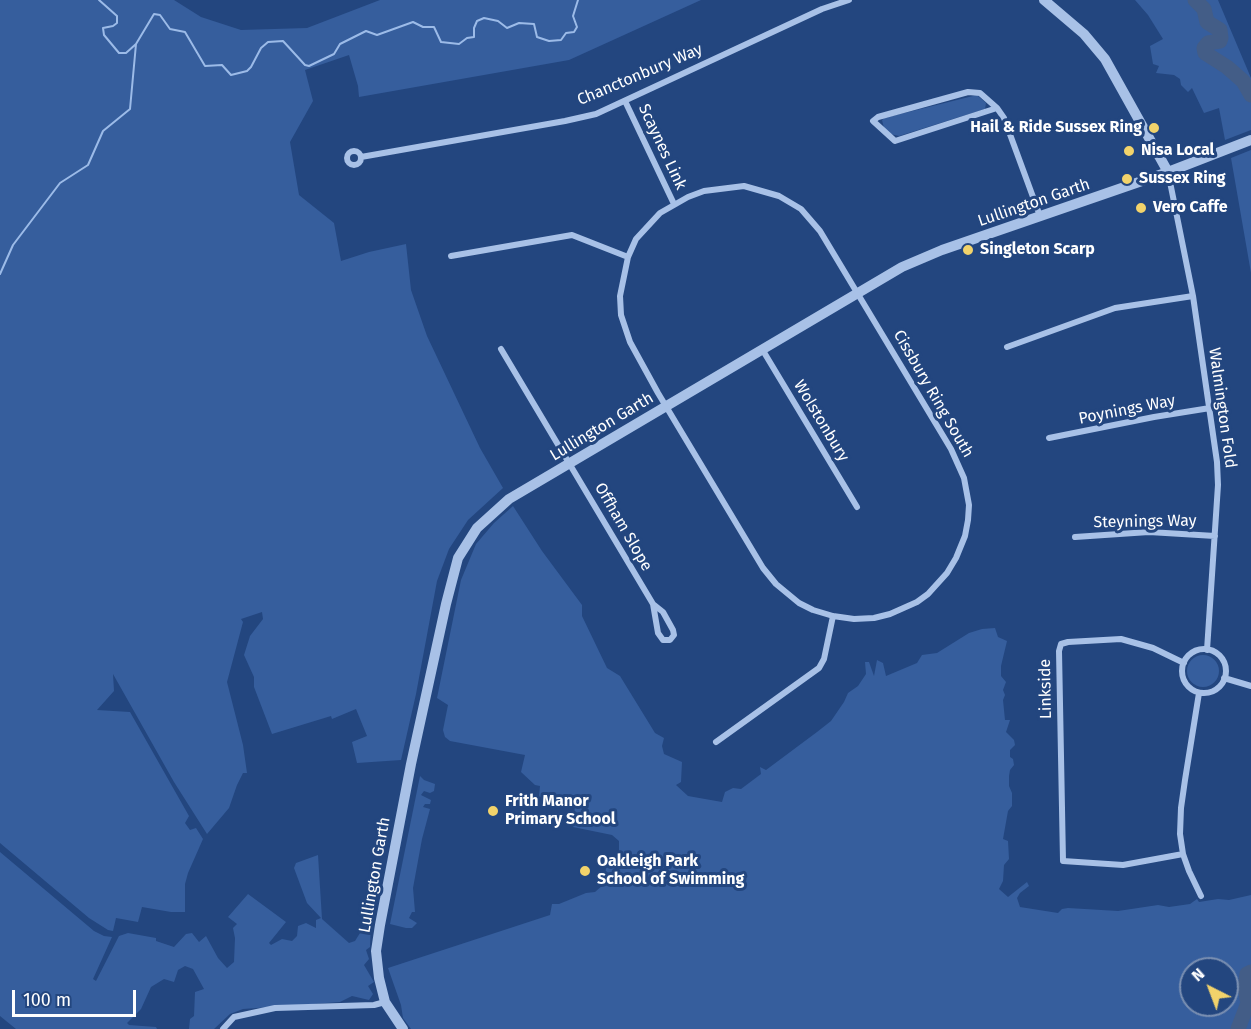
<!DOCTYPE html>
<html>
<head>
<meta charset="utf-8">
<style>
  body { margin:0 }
  #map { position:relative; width:1251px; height:1029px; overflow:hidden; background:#23467f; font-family:"Fira Sans",sans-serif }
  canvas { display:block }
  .north { position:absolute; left:1179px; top:957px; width:60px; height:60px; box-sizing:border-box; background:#23467f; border:2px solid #7b90b2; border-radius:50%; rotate:318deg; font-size:16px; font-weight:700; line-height:24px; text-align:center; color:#fff }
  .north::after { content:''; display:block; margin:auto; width:21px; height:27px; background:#f2d36b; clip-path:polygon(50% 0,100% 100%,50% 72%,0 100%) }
  .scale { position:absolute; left:12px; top:990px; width:124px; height:27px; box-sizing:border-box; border:3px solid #fff; border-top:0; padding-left:8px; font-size:18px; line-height:21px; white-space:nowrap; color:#fff; -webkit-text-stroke:4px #23467f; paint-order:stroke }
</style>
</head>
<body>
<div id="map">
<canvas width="1251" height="1029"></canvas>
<div class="north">N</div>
<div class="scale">100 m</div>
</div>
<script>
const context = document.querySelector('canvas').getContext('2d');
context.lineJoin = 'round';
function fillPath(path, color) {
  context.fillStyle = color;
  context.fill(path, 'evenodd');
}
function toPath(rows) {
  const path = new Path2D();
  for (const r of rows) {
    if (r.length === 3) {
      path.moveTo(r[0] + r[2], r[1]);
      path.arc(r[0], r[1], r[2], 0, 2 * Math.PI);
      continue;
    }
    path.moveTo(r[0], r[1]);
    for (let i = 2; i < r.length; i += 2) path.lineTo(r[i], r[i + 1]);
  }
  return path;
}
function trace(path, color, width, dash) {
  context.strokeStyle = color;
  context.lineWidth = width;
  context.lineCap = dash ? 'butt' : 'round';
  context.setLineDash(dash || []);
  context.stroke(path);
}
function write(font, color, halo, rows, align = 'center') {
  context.font = font + ' "Fira Sans",sans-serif';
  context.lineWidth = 6;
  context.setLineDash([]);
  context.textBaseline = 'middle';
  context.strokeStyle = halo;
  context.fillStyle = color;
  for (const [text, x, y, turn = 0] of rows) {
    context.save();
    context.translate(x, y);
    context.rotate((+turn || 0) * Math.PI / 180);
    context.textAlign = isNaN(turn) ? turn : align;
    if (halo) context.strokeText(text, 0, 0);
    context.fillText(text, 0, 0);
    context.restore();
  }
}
fillPath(toPath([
  [0,0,174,0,201,17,241,30,307,28,380,0,701,0,569,60,376,94,359,97,358,86,349,55,305,70,313,101,290,142,299,195,334,223,341,261,369,252,406,244,411,290,427,336,480,448,503,488,468,520,449,549,437,581,416,694,401,760,357,763,352,742,367,736,356,709,332,719,331,716,272,734,254,687,254,677,244,655,250,636,263,619,262,612,241,619,243,622,227,682,243,745,247,773,243,773,237,785,229,808,207,834,174,782,113,674,114,691,97,710,130,712,189,816,185,823,190,830,196,828,203,839,188,873,185,884,185,912,171,912,142,907,138,922,116,918,113,931,108,930,89,918,0,843],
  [1135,0,1218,0,1251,78,1251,130,1225,140,1219,108,1204,113,1192,88,1188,92,1181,85,1180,79,1174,75,1156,73,1159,66,1153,64,1150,46,1163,39,1148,15],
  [977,95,986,103,985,109,899,136,890,134,884,128,882,120,884,118],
  [1251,150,1251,273,1231,158],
  [513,506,542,551,582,605,582,616,607,668,620,676,655,733,664,738,662,746,664,754,682,762,681,782,676,785,688,796,722,802,725,792,733,788,741,789,761,774,760,767,766,770,817,732,831,721,844,702,848,693,858,686,866,674,865,662,869,662,874,676,877,660,883,663,886,676,917,663,922,655,937,653,969,633,982,629,995,628,998,637,1007,641,1001,666,1001,676,1006,682,1003,690,1005,695,1003,700,1005,720,1010,720,1006,732,1014,740,1015,745,1010,750,1010,757,1013,759,1014,765,1010,770,1009,776,1009,786,1012,793,1012,806,1008,811,1003,839,1008,841,1009,859,1004,865,1003,881,999,889,1008,897,1027,882,1029,886,1020,893,1017,898,1020,907,1058,913,1062,909,1068,908,1118,911,1158,905,1169,907,1190,904,1197,899,1199,902,1218,899,1229,900,1251,895,1251,1029,411,1029,403,1018,401,1005,388,968,550,915,552,904,559,904,586,893,595,892,603,885,607,863,615,857,619,851,619,841,612,835,573,827,576,795,539,797,540,786,535,785,521,772,525,755,450,741,445,737,443,730,448,705,437,698,461,580,476,544,494,523],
  [1191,969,1227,969,1227,1005,1191,1005],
  [1203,671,16],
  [420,776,424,780,435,784,434,791,430,793,424,791,421,795,431,800,430,804,425,804,423,807,430,809,422,839,413,888,415,912,412,912,409,918,417,923,412,928,406,928,390,924],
  [0,852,94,931,104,936,112,937,93,979,96,981,119,936,128,933,156,938,156,941,174,947,186,934,192,933,199,942,206,936,218,958,227,968,234,962,235,938,233,928,237,924,228,917,248,894,286,922,269,943,271,945,282,939,292,941,297,936,298,926,306,923,316,928,316,920,321,918,307,903,294,868,296,863,318,855,322,919,349,943,355,941,365,925,371,920,370,947,366,950,369,959,364,965,374,982,368,986,373,994,369,1000,352,996,340,1002,243,1009,230,1014,214,1029,189,1029,190,1019,194,1016,195,992,204,989,193,969,185,966,178,970,174,982,164,979,151,987,141,1009,127,1023,129,1025,156,1027,157,1029,16,1029,0,1016]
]), '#365e9d');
trace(toPath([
  [99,0,117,16,117,23,113,26,103,28,104,35,119,53,126,53,136,44,154,14,160,15,170,29,185,32,205,66,222,65,231,75,247,71,251,67,261,48,268,42,283,41,305,65,309,66,334,54,340,44,366,31,377,35,413,22,423,27,434,27,441,42,459,44,467,38,474,37,474,28,477,21,484,18,498,21,507,28,519,23,534,24,537,37,549,41,561,40,566,33,574,32,577,27,573,16,578,0],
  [0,274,13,245,60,183,88,165,103,131,130,109,136,44]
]), '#9cbbe8', 2);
trace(toPath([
  [1195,0,1204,9,1207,22,1220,30,1221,38,1220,41,1208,43,1204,48,1205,53,1227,67,1243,81,1251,95],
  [1238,1029,1248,1003,1245,987,1247,974,1251,972]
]), '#435d87', 15);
trace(toPath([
  [625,101,674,204],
  [997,108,895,141,873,121,878,117,968,92,980,93,997,108,1004,118,1040,216],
  [354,158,7],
  [361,157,565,121,596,114,822,9,849,0],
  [1168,172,1193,296,1217,462,1218,485,1207,650],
  [744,186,779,196,801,209,820,231,951,449,964,478,969,505,968,520,965,536,956,558,947,573,928,594,917,602,890,614,874,618,854,619,833,616,813,610,799,603,776,584,763,568,658,393,630,342,621,315,620,296,628,257,636,239,660,213,688,197,704,191,744,186],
  [451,256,572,235,628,257],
  [1007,347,1115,308,1193,296],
  [501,349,653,604,663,612,673,630,674,635,670,640,663,640,658,633,653,604],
  [762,349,857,507],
  [1049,438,1154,417,1210,408],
  [1075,537,1149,532,1215,536],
  [1204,671,22],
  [1224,678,1251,686],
  [1199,693,1185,780,1181,808,1180,834,1183,854,1189,871,1201,896],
  [716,742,819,668,824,659,833,616],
  [1183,854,1123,865,1063,861,1059,651,1061,644,1068,642,1121,639,1153,648,1184,663],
  [223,1029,234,1017,275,1008,374,1005,385,1002]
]), '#a8c1e7', 6);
trace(toPath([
  [1044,0,1084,34,1105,59,1168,172],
  [403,1029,385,1002,379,978,376,951,380,925,411,764,446,604,458,558,477,528,509,499,902,267,942,250,1168,172,1251,140]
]), '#a8c1e7', 10);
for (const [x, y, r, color] of [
  [1154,128,6,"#f2d36b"],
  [1129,151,6,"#f2d36b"],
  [1127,179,6,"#f2d36b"],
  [1141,208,6,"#f2d36b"],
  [968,250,6,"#f2d36b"],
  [493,811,6,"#f2d36b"],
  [585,871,6,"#f2d36b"]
]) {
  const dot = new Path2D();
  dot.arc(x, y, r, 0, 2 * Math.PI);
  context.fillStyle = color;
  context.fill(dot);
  trace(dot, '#23467f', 2);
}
write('16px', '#fff', '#23467f', [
  ["Chanctonbury Way",640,75,-23],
  ["Scaynes Link",662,147,65],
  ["Lullington Garth",1034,203,-19],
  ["Cissbury Ring South",933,394,60],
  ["Walmington Fold",1222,408,82],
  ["Poynings Way",1127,410,-11],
  ["Wolstonbury",821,421,59],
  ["Lullington Garth",602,427,-31],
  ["Steynings Way",1145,522,-1],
  ["Offham Slope",623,527,60],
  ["Linkside",1046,689,-91],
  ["Lullington Garth",375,875,-80]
]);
write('bold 16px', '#fff', '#23467f', [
  ["Hail & Ride Sussex Ring",1142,128,"right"],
  ["Nisa Local",1141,151],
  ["Sussex Ring",1139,179],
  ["Vero Caffe",1153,208],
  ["Singleton Scarp",980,250],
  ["Frith Manor",505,802],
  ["Primary School",505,820],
  ["Oakleigh Park",597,862],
  ["School of Swimming",597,880]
], 'left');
</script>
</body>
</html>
